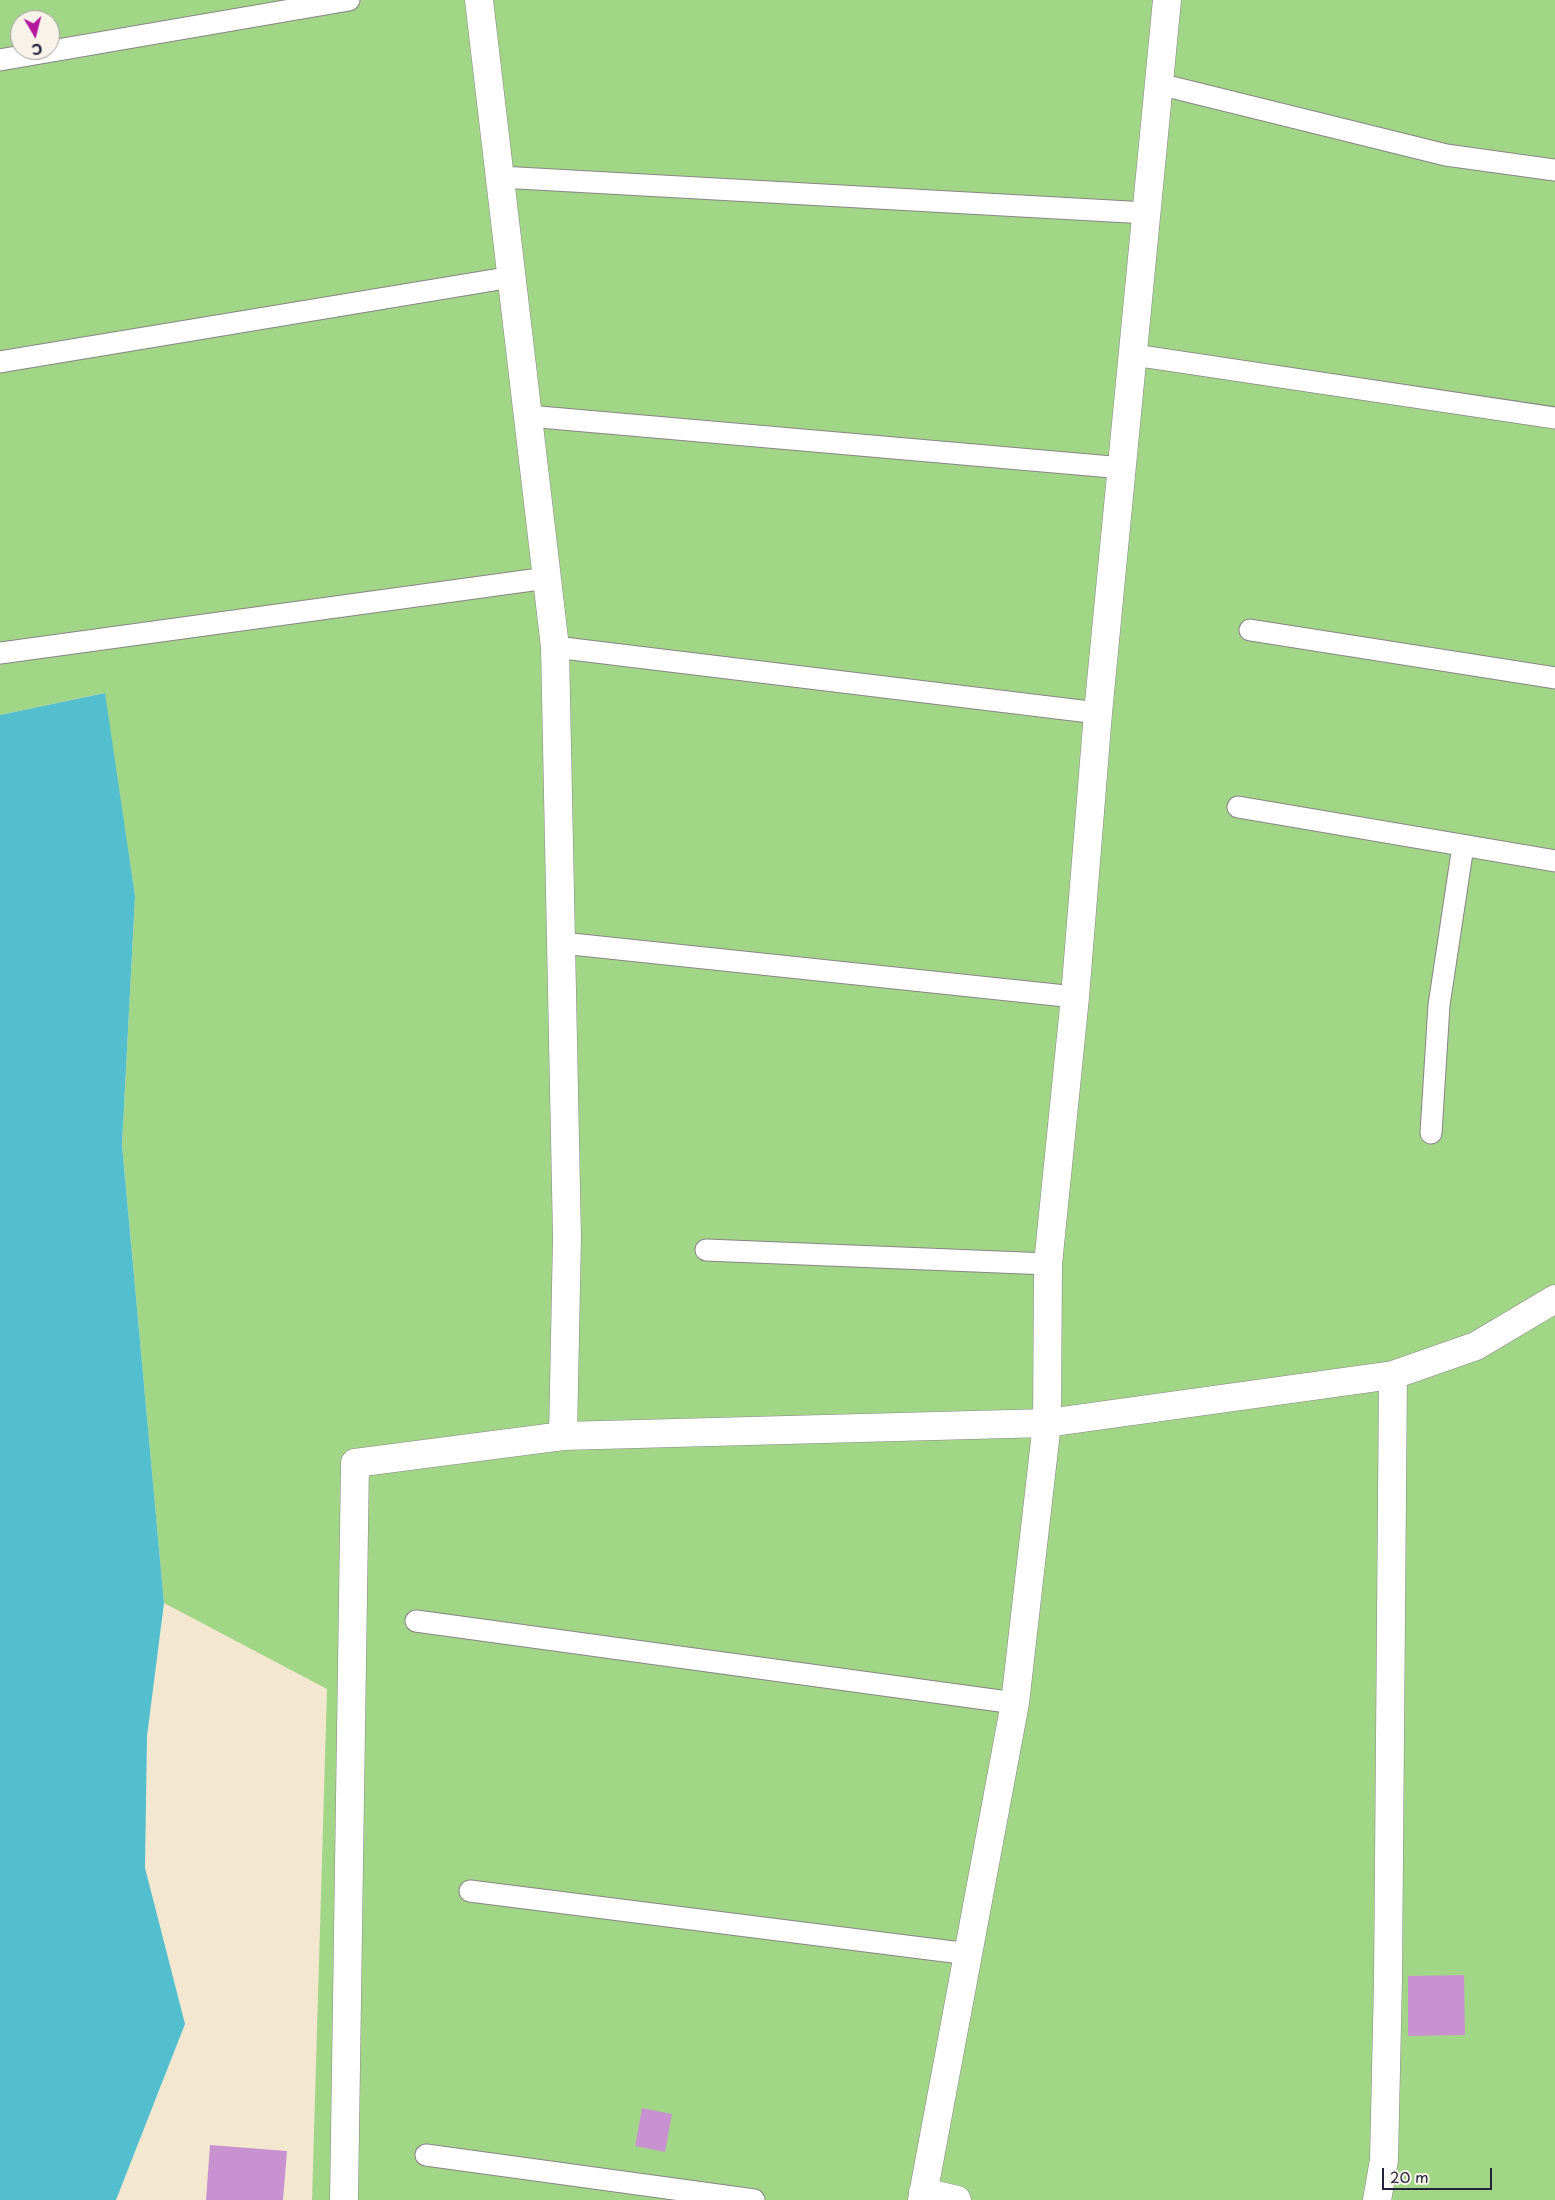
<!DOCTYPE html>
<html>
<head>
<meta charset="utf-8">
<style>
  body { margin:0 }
  #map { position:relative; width:1555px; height:2200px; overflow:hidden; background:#f3e7d0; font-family:"Playpen Sans",sans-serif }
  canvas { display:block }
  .north { position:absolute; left:10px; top:10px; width:50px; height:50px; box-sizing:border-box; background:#f7f3e8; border:1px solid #a29fa3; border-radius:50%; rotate:172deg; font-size:14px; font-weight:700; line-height:20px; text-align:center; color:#22223b }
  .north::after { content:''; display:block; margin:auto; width:18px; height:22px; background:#b5179e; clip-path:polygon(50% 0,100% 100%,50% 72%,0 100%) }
  .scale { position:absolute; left:1382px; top:2168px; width:110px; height:22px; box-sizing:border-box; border:2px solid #22223b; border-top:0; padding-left:6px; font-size:15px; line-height:18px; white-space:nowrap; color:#22223b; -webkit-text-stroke:4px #f7f3e8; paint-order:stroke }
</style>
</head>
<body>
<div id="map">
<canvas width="1555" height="2200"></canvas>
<div class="north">С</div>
<div class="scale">20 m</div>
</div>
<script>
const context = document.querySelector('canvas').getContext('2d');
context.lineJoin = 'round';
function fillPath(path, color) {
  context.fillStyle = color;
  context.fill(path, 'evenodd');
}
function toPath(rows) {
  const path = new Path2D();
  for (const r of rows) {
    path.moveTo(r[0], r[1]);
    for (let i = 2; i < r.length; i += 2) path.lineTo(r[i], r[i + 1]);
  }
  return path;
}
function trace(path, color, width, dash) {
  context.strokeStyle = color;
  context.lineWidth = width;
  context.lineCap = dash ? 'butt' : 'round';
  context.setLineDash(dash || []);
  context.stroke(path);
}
fillPath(toPath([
  [0,0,1555,0,1555,2200,312,2200,327,1689,164,1603,122,1145,135,896,104,693,0,715],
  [20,20,50,20,50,50,20,50]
]), '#a1d687');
fillPath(toPath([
  [105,693,135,896,122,1145,164,1603,147,1736,145,1868,185,2024,116,2200,0,2200,0,715]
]), '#53bece');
fillPath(toPath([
  [1464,1975,1465,2035,1408,2036,1408,1976],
  [642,2108,672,2114,665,2152,635,2146],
  [210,2145,287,2151,283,2200,206,2200]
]), '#c892d0');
const lane = toPath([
  [0,60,349,0],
  [1159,84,1446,155,1555,170],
  [500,177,1147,213],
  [1134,355,1555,418],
  [0,362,512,277],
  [528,416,1123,468],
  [1250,630,1555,678],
  [555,647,1098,713],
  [0,653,547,578],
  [1238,807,1555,861],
  [562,943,1075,997],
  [1431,1133,1439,1005,1463,846],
  [706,1250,1048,1264],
  [416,1621,1015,1703],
  [470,1891,969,1954],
  [426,2155,754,2200]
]);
const street = toPath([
  [479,0,555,647,567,1237,563,1436],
  [923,2192,957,2200],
  [344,2200,355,1463,563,1436,1047,1423,1393,1375,1476,1346,1555,1299],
  [922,2200,1015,1703,1047,1423,1048,1264,1075,997,1098,713,1167,0],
  [1377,2200,1384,2160,1388,1979,1393,1375]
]);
trace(lane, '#8a8486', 23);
trace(street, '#8a8486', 29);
trace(lane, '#fff', 21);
trace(street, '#fff', 28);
</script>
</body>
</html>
